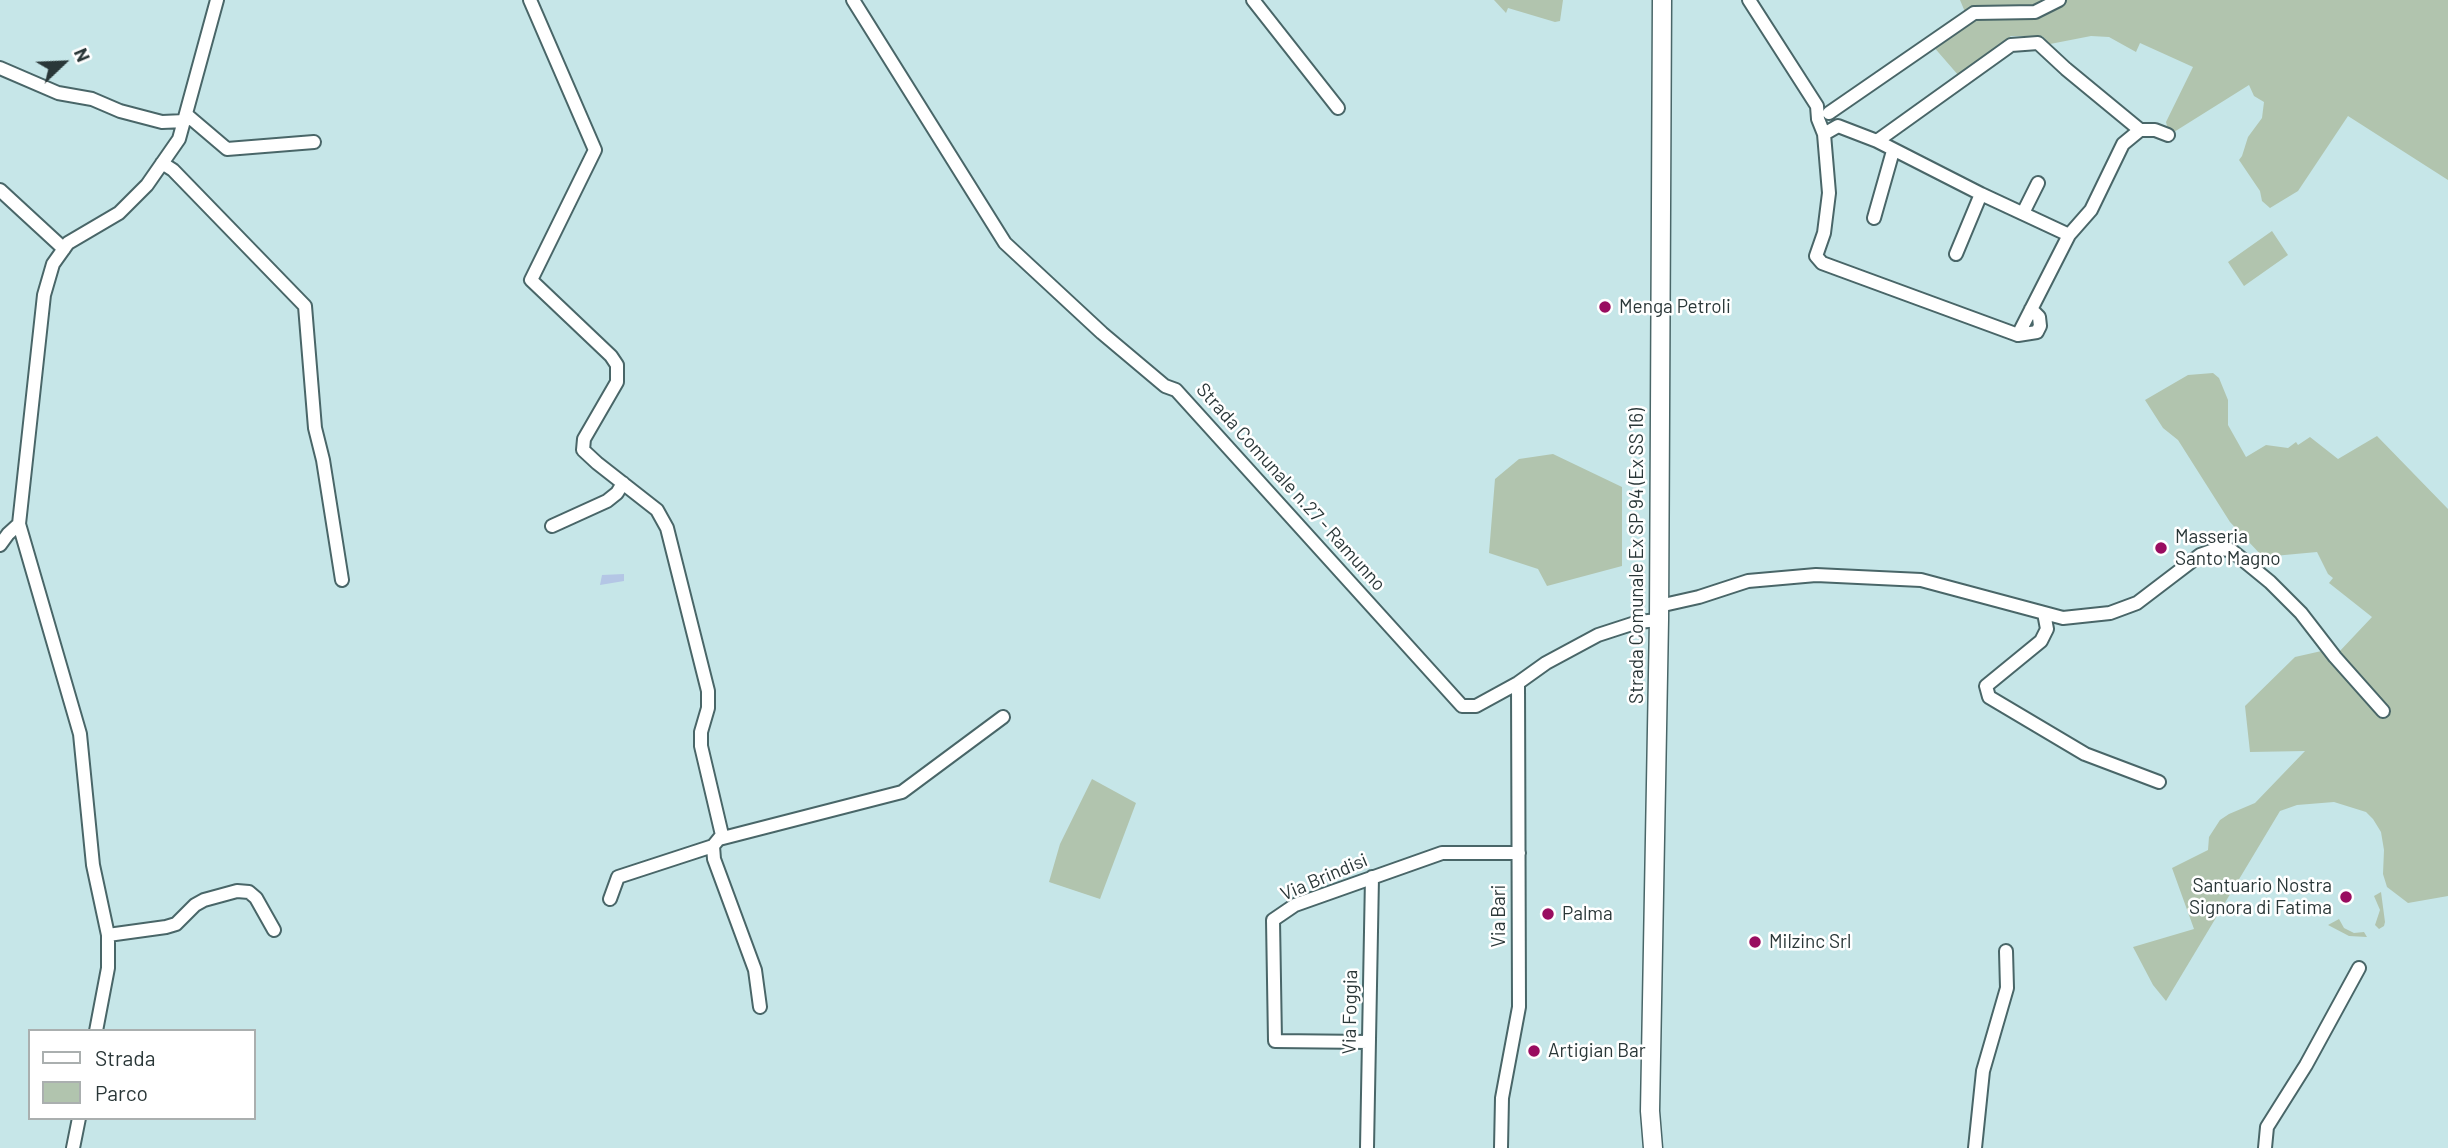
<!DOCTYPE html>
<html>
<head>
<meta charset="utf-8">
<style>
  body { margin:0 }
  #map { position:relative; width:2448px; height:1148px; overflow:hidden; background:#c6e6e8; font-family:Barlow,sans-serif }
  canvas { display:block }
  .legend { position:absolute; left:28px; top:1029px; width:228px; height:91px; box-sizing:border-box; background:#fff; border:2px solid #aaafaf; margin:0; padding:9px 12px; list-style:none; font-size:21px; color:#2a3738 }
  .legend li { display:flex; align-items:center; gap:14px; height:35px }
  .legend b { width:35px; border:2px solid #aaafaf }
  .north { position:absolute; left:28px; top:28px; width:70px; height:70px; -webkit-text-stroke:5px #fff; paint-order:stroke; rotate:67deg; font-size:19px; font-weight:700; line-height:28px; text-align:center; color:#2a3738 }
  .north::after { content:''; display:block; margin:auto; width:24px; height:32px; background:#2a3738; clip-path:polygon(50% 0,100% 100%,50% 72%,0 100%) }
</style>
</head>
<body>
<div id="map">
<canvas width="2448" height="1148"></canvas>
<ul class="legend">
<li><b style="height:9px;background:#fff"></b>Strada</li>
<li><b style="height:19px;background:#b1c4ae"></b>Parco</li>
</ul>
<div class="north">N</div>
</div>
<script>
const context = document.querySelector('canvas').getContext('2d');
context.lineJoin = 'round';
function fillPath(path, color) {
  context.fillStyle = color;
  context.fill(path, 'evenodd');
}
function toPath(rows) {
  const path = new Path2D();
  for (const r of rows) {
    path.moveTo(r[0], r[1]);
    for (let i = 2; i < r.length; i += 2) path.lineTo(r[i], r[i + 1]);
  }
  return path;
}
function trace(path, color, width, dash) {
  context.strokeStyle = color;
  context.lineWidth = width;
  context.lineCap = dash ? 'butt' : 'round';
  context.setLineDash(dash || []);
  context.stroke(path);
}
function write(font, color, halo, rows, align = 'center') {
  context.font = font + ' Barlow,sans-serif';
  context.lineWidth = 5;
  context.setLineDash([]);
  context.textBaseline = 'middle';
  context.strokeStyle = halo;
  context.fillStyle = color;
  for (const [text, x, y, turn = 0] of rows) {
    context.save();
    context.translate(x, y);
    context.rotate((+turn || 0) * Math.PI / 180);
    context.textAlign = isNaN(turn) ? turn : align;
    if (halo) context.strokeText(text, 0, 0);
    context.fillText(text, 0, 0);
    context.restore();
  }
}
fillPath(toPath([
  [1494,0,1563,0,1560,21,1555,22,1508,8,1506,13],
  [1960,0,2448,0,2448,180,2348,116,2298,191,2270,208,2262,201,2260,191,2239,160,2242,156,2248,137,2262,118,2264,102,2254,96,2249,85,2174,132,2167,126,2166,122,2193,67,2140,43,2136,52,2109,37,2091,36,2050,44,2042,36,2011,36,1959,76,1932,45,1968,19],
  [2272,231,2288,255,2244,286,2228,262],
  [2213,373,2219,378,2228,400,2228,425,2246,457,2266,445,2288,448,2296,442,2298,445,2310,437,2338,459,2377,436,2448,509,2448,896,2408,903,2387,887,2383,874,2384,850,2381,832,2373,819,2366,812,2334,802,2297,805,2280,811,2166,1001,2153,985,2133,947,2194,929,2172,868,2208,850,2209,837,2220,820,2229,814,2255,803,2305,751,2250,752,2245,706,2295,657,2326,650,2338,653,2372,617,2329,583,2333,578,2328,574,2317,552,2263,557,2230,522,2178,440,2163,428,2145,400,2188,375],
  [1553,454,1622,487,1622,566,1547,586,1538,569,1489,553,1495,479,1519,459],
  [1092,779,1136,803,1100,899,1049,882,1060,844],
  [2381,892,2385,922,2384,926,2379,929,2375,925,2380,910,2374,896],
  [2339,919,2344,928,2354,933,2364,932,2367,937,2349,936,2328,925]
]), '#b1c4ae');
fillPath(toPath([
  [624,574,624,581,600,585,602,575]
]), '#b4c6e5');
const minor = toPath([
  [530,0,595,150,531,280,611,356,617,365,617,382,584,439,583,450,597,463,657,510,667,528,708,691,708,708,701,732,701,746,722,835,713,846,714,859,755,970,760,1007],
  [853,0,1005,243,1102,333,1165,386,1176,390,1462,706,1476,706,1518,683,1546,663,1598,635,1638,622,1659,620],
  [1253,0,1338,108],
  [1749,0,1817,106,1818,119,1824,134,1829,193,1824,233,1816,256,1822,263,2018,335,2037,332,2040,326,2039,317,2031,309],
  [0,68,58,93,92,99,120,111,162,122,185,121],
  [1829,113,1974,13,2035,12,2059,0],
  [187,115,227,149,314,142],
  [1824,134,1838,126,1877,141,1981,194,2069,235],
  [1877,141,2011,45,2038,43,2066,69,2140,130,2155,130,2168,135],
  [162,163,173,170,305,306,315,428,323,460,342,580],
  [0,190,64,249],
  [2023,213,2038,183],
  [1874,218,1893,151],
  [1956,254,1981,194],
  [2018,335,2069,235,2091,210,2123,144,2140,130],
  [552,526,607,501,617,493,623,483],
  [0,545,8,534,19,524],
  [1659,606,1699,597,1748,581,1816,575,1921,580,2063,618,2110,613,2137,603,2200,555,2217,549,2231,550,2270,582,2301,613,2335,657,2383,711],
  [2044,613,2047,629,2041,641,1986,686,1989,697,2085,754,2159,782],
  [719,839,902,792,1003,717],
  [610,899,618,877,713,846],
  [108,935,166,927,176,924,195,905,204,900,237,891,249,892,256,898,274,930],
  [96,1031,108,968,108,935,93,865,80,734,19,524,44,295,53,264,68,243,119,213,147,185,179,139,217,0],
  [1369,1042,1275,1041,1273,920,1295,905,1442,853,1519,853],
  [73,1148,79,1118],
  [1367,1148,1372,877],
  [1501,1148,1502,1098,1519,1007,1518,683],
  [1975,1148,1983,1071,2007,988,2006,951],
  [2265,1148,2267,1127,2306,1065,2359,968]
]);
const secondary = toPath([
  [1653,1148,1650,1111,1659,620,1662,0]
]);
trace(minor, '#496668', 16);
trace(secondary, '#496668', 21);
trace(minor, '#fff', 12);
trace(secondary, '#fff', 18);
for (const [x, y, r, color] of [
  [1605,307,7,"#990d60"],
  [2161,548,7,"#990d60"],
  [2346,897,7,"#990d60"],
  [1548,914,7,"#990d60"],
  [1755,942,7,"#990d60"],
  [1534,1051,7,"#990d60"]
]) {
  const dot = new Path2D();
  dot.arc(x, y, r, 0, 2 * Math.PI);
  context.fillStyle = color;
  context.fill(dot);
  trace(dot, '#fff', 2.5);
}
write('19px', '#2a3738', '#fff', [
  ["Menga Petroli",1619,307],
  ["Masseria",2175,537],
  ["Santo Magno",2175,559],
  ["Santuario Nostra",2332,886,"right"],
  ["Signora di Fatima",2332,908,"right"],
  ["Palma",1562,914],
  ["Milzinc Srl",1769,942],
  ["Artigian Bar",1548,1051]
], 'left');
write('19px', '#2a3738', '#fff', [
  ["Strada Comunale n.27 - Ramunno",1291,487,48],
  ["Strada Comunale Ex SP 94 (Ex SS 16)",1637,556,-90],
  ["Via Brindisi",1324,877,-23],
  ["Via Bari",1499,916,-90],
  ["Via Foggia",1350,1012,-89]
]);
</script>
</body>
</html>
